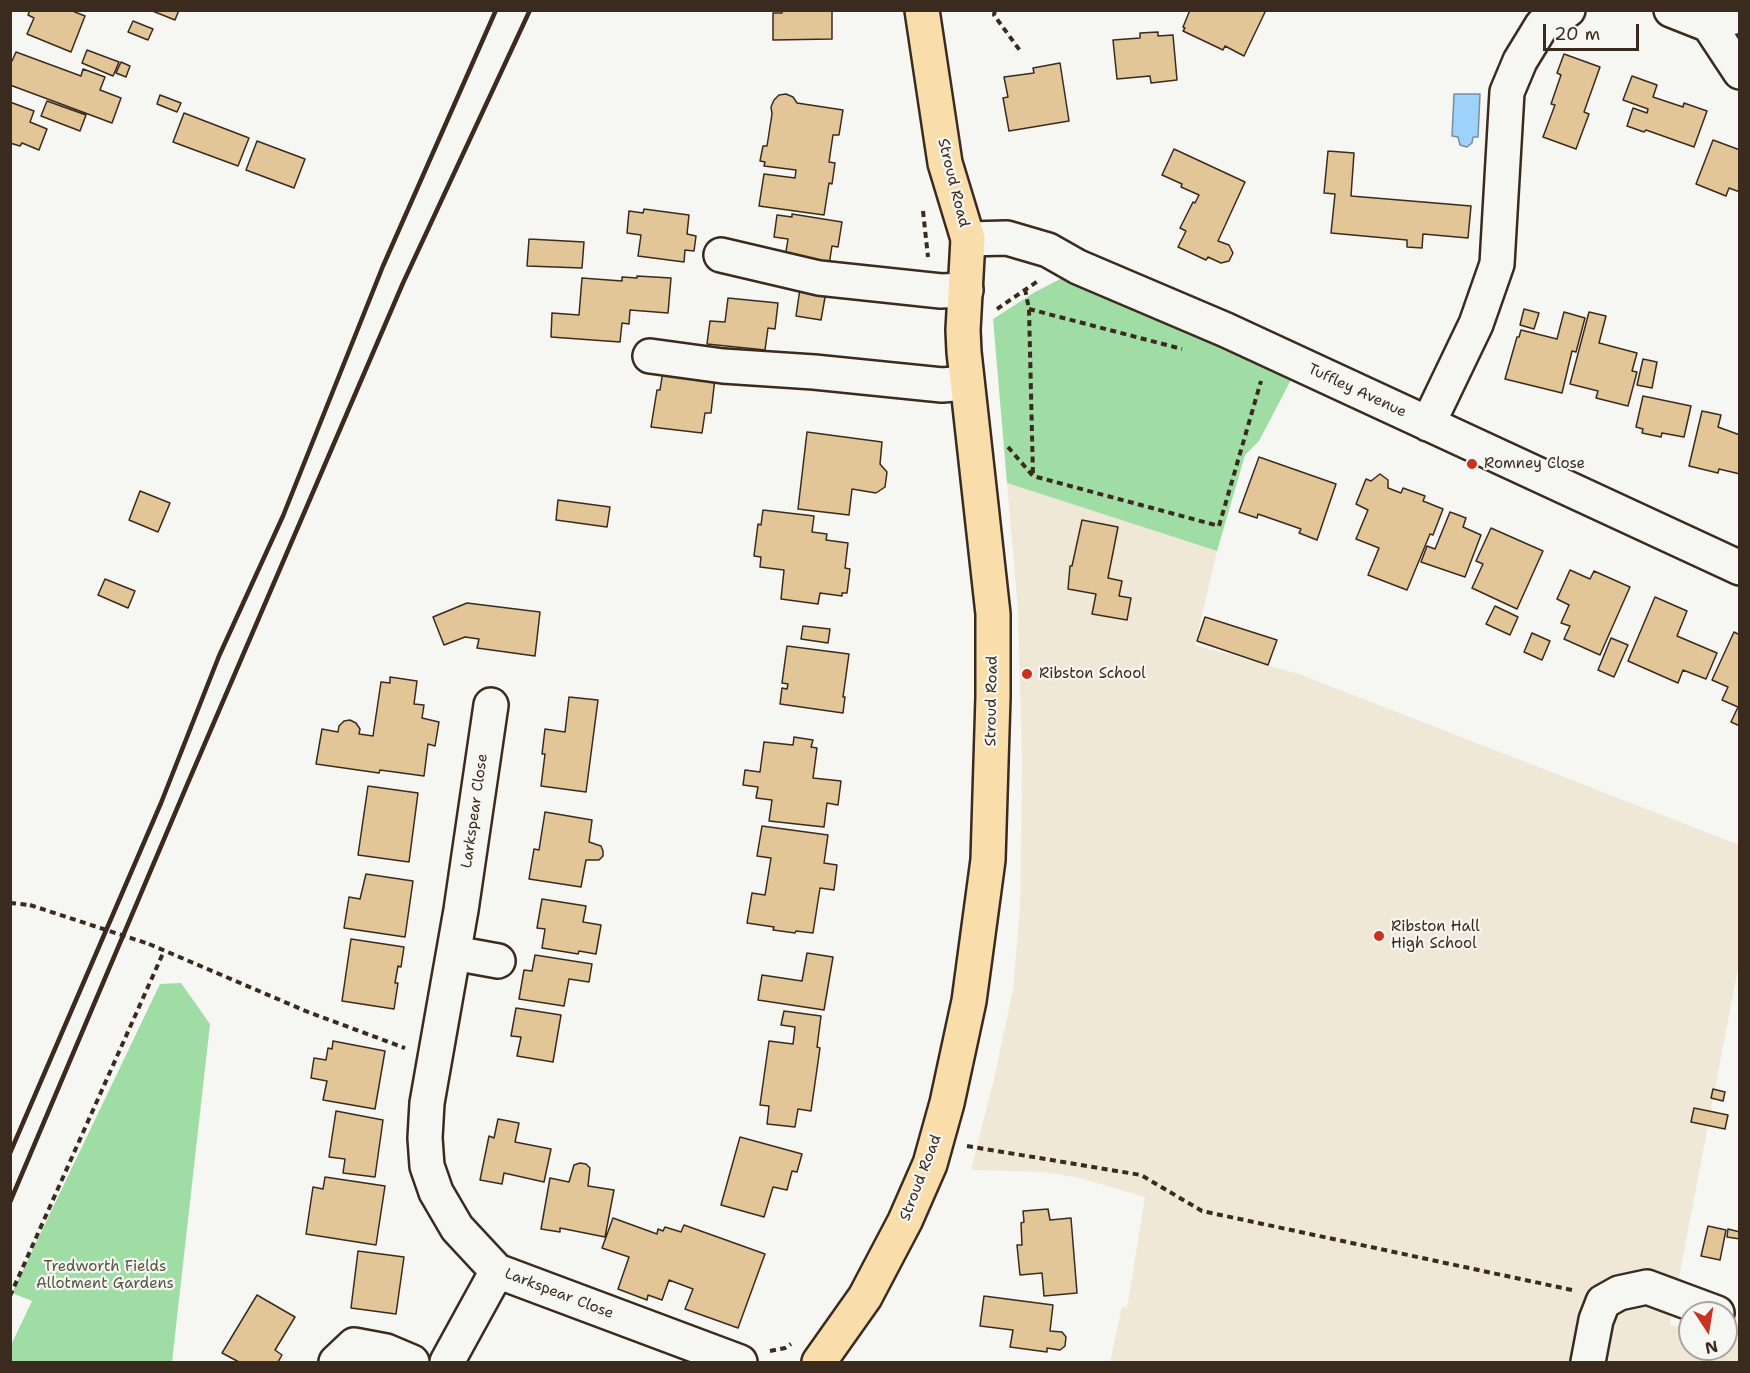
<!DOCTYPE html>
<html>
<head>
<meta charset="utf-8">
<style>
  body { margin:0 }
  #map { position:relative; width:1750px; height:1373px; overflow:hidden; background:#f6f6f2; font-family:"Shantell Sans",sans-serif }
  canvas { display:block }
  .frame { position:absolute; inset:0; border:12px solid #3b2a1e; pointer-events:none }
  .north { position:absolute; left:1678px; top:1301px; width:60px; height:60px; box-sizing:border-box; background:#f6f6f2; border:2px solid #aba49d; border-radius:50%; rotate:168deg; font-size:16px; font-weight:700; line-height:24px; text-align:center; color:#3b2a1e }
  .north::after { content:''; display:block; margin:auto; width:21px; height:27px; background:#c8321e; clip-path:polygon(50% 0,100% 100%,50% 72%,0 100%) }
  .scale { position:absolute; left:1543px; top:24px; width:96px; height:27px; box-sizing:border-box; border:3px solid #3b2a1e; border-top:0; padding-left:8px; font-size:18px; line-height:21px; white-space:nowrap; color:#3b2a1e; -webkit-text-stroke:4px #f6f6f2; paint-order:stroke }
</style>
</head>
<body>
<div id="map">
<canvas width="1750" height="1373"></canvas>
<div class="frame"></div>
<div class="north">N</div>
<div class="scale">20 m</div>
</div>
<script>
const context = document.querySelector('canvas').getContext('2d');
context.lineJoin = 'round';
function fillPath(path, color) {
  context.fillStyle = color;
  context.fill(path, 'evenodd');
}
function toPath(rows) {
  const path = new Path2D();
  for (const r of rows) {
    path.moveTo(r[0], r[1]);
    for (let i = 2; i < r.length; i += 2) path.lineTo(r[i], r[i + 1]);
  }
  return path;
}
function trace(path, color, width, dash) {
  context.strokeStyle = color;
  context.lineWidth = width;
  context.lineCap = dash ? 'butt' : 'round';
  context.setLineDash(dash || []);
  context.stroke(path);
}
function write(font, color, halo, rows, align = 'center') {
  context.font = font + ' "Shantell Sans",sans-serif';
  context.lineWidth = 4.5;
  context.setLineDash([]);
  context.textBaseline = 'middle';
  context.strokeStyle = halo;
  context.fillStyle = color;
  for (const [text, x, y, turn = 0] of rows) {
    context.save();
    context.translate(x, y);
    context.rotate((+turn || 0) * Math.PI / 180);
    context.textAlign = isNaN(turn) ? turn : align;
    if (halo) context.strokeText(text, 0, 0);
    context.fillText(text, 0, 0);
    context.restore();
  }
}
fillPath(toPath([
  [1007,483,1217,551,1195,645,1299,674,1739,845,1739,963,1670,1325,1690,1329,1690,1349,1726,1349,1726,1336,1739,1339,1739,1362,1110,1362,1122,1307,1127,1308,1145,1197,1080,1178,1045,1172,971,1170,994,1079,1013,990,1020,909,1022,762,1018,611]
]), '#f0e8d7');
fillPath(toPath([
  [1070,274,1293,376,1259,441,1245,455,1217,551,1007,483,993,319,1035,292],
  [181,983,210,1024,172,1362,11,1362,11,1345,32,1301,12,1293,160,984]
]), '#9fdda5');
const water = toPath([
  [1454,94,1480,94,1478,137,1473,137,1472,143,1467,147,1460,145,1458,137,1452,136,1454,94]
]);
fillPath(water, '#9ed2fb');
trace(water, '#768fa3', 1.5);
const building = toPath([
  [30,10,70,10,85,16,71,52,27,34,34,18,28,15,30,10],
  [150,10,179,10,175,20,150,10],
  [782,10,832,10,832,39,773,40,773,13,782,13,782,10],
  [1190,10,1266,10,1244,56,1225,46,1223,50,1183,31,1185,28,1183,27,1190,10],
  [133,21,153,29,148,40,128,32,133,21],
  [1158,32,1158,36,1173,35,1177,80,1151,83,1150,76,1117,79,1113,40,1140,38,1140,33,1158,32],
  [87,50,119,62,113,76,82,63,87,50],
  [16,52,81,76,83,69,105,77,100,90,121,98,112,123,10,85,10,60,12,61,16,52],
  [1564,54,1600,67,1584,112,1589,114,1576,149,1543,137,1555,105,1551,104,1561,75,1557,73,1564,54],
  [121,62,130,66,126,77,116,73,121,62],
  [1060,63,1069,121,1009,131,1003,98,1008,97,1004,77,1034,73,1033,68,1060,63],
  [1632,76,1657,85,1653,97,1683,107,1684,103,1707,111,1694,147,1646,130,1644,132,1627,126,1633,108,1647,113,1648,109,1623,100,1632,76],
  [786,94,793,97,797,103,843,110,839,135,833,135,829,162,835,163,832,184,829,183,824,215,759,206,764,174,795,178,796,170,764,166,765,162,760,161,763,146,767,146,772,114,771,107,774,100,779,95,786,94],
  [160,95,181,103,177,112,157,104,160,95],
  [47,101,86,115,80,131,41,116,47,101],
  [10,102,34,111,30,122,47,129,39,150,22,143,20,146,10,143,10,102],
  [184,113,249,138,238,166,173,142,184,113],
  [1713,140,1740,150,1740,192,1729,188,1726,196,1696,184,1713,140],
  [257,141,305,159,294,188,246,170,257,141],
  [1174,149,1245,182,1218,241,1229,245,1233,253,1229,261,1221,263,1208,257,1206,260,1178,247,1186,231,1180,228,1193,202,1195,203,1199,195,1181,187,1182,184,1162,175,1174,149],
  [1328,151,1354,153,1351,196,1471,206,1468,238,1423,234,1422,248,1407,247,1407,240,1331,233,1335,194,1324,193,1328,151],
  [644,209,689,215,687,234,696,236,694,251,685,250,684,262,638,256,641,235,627,233,629,211,643,213,644,209],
  [792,214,842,222,838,247,832,246,829,265,785,258,788,239,774,237,777,215,792,217,792,214],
  [529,239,584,242,582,268,527,266,529,239],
  [637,276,671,278,668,313,630,310,629,324,622,323,620,342,551,337,552,313,579,315,582,278,622,281,622,277,637,278,637,276],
  [801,282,827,286,821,320,796,316,801,282],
  [728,298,778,303,775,329,768,328,765,350,707,344,710,321,725,322,728,298],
  [1524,309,1539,313,1534,329,1520,325,1524,309],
  [1564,312,1585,318,1576,352,1572,351,1562,393,1505,379,1517,337,1519,337,1521,330,1557,339,1564,312],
  [1589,312,1606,316,1599,343,1637,353,1632,371,1637,372,1628,406,1596,398,1598,391,1570,384,1589,312],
  [1643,359,1657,362,1652,388,1637,385,1643,359],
  [663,371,715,378,711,413,705,413,702,433,651,427,657,390,660,390,663,371],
  [1643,396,1691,406,1684,437,1662,433,1661,437,1642,433,1643,429,1636,427,1643,396],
  [1702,411,1721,415,1718,427,1740,435,1740,474,1719,469,1718,473,1689,466,1702,411],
  [807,432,882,442,880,464,887,472,885,487,876,493,852,489,849,515,798,509,807,432],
  [1259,457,1336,484,1317,540,1299,533,1301,529,1258,514,1257,518,1239,512,1259,457],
  [1380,474,1388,480,1388,488,1401,493,1403,488,1425,496,1423,501,1443,509,1433,535,1430,534,1407,590,1368,575,1379,548,1356,539,1368,510,1356,504,1366,479,1371,481,1380,474],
  [140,491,170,503,158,532,129,520,140,491],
  [558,500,610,507,607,527,556,520,558,500],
  [763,510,814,516,812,532,827,534,826,540,848,543,845,568,850,569,847,593,842,593,842,596,820,593,818,604,781,599,784,570,760,567,761,557,754,556,758,524,761,525,763,510],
  [1450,512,1466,518,1463,527,1481,535,1465,577,1421,562,1427,546,1435,549,1450,512],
  [1082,520,1118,527,1108,578,1122,581,1119,596,1131,598,1127,620,1092,614,1096,594,1068,589,1070,566,1072,566,1082,520],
  [1491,528,1543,551,1517,609,1472,588,1483,564,1476,561,1491,528],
  [1570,570,1590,579,1594,571,1630,587,1600,655,1564,639,1570,626,1561,623,1569,605,1557,599,1570,570],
  [105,579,135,591,128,608,98,595,105,579],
  [1655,597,1687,611,1677,636,1717,653,1706,679,1683,670,1678,683,1628,661,1655,597],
  [467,603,540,612,535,656,477,648,479,639,465,637,444,645,433,617,467,603],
  [1495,606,1518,617,1510,635,1486,624,1495,606],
  [1205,617,1277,640,1268,665,1197,641,1205,617],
  [803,626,830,629,828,643,801,639,803,626],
  [1734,632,1740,635,1740,726,1731,722,1738,707,1722,700,1728,687,1712,680,1734,632],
  [1532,633,1550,641,1542,660,1524,652,1532,633],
  [1611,638,1628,645,1614,677,1598,670,1611,638],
  [787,646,849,654,843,697,845,697,843,713,780,704,782,688,787,689,788,684,782,683,787,646],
  [390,677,417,681,414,704,424,705,422,718,439,722,435,746,428,744,424,776,380,770,379,773,316,764,322,729,338,732,339,726,344,721,350,720,356,723,360,729,359,734,373,736,381,682,390,683,390,677],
  [569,697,598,700,586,792,541,786,545,754,542,754,545,729,565,732,569,697],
  [794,737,813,740,811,747,817,748,813,778,841,781,838,805,827,803,824,827,769,821,772,800,756,798,758,787,743,785,745,770,760,772,764,742,793,745,794,737],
  [368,786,418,793,409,862,358,855,368,786],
  [545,812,592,820,589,842,601,846,603,851,603,856,599,860,586,860,581,887,529,879,534,849,539,850,545,812],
  [762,826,828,835,824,863,837,865,834,890,820,888,813,933,796,931,795,933,773,930,774,927,747,923,752,893,765,895,771,858,757,856,762,826],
  [366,874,413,881,405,937,344,928,349,897,360,899,366,874],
  [542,899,586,906,583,922,601,925,596,954,579,951,578,954,542,948,545,929,537,928,542,899],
  [351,939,404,947,401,967,398,966,395,983,398,983,394,1009,342,1001,351,939],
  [807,953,833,957,824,1010,758,1000,762,975,802,981,807,953],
  [535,955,592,964,589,982,569,979,564,1006,519,999,524,970,532,971,535,955],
  [516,1008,561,1015,553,1062,517,1056,521,1037,511,1036,516,1008],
  [784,1011,821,1016,817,1047,820,1048,811,1111,798,1109,795,1127,767,1124,769,1106,760,1105,769,1041,793,1044,795,1027,781,1025,784,1011],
  [333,1041,385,1051,375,1109,323,1100,327,1081,311,1078,314,1058,326,1060,328,1048,332,1049,333,1041],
  [1713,1089,1725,1092,1723,1101,1711,1098,1713,1089],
  [1694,1108,1728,1115,1725,1129,1691,1122,1694,1108],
  [336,1111,383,1120,375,1177,343,1173,345,1159,329,1157,336,1111],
  [498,1119,519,1123,515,1142,551,1149,544,1182,504,1173,502,1184,480,1180,489,1136,494,1138,498,1119],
  [740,1137,802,1154,797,1172,792,1171,787,1190,773,1187,764,1217,721,1205,740,1137],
  [580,1163,586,1164,590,1168,588,1186,614,1190,605,1237,560,1228,560,1232,541,1229,550,1178,569,1182,574,1165,580,1163],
  [325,1177,385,1186,376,1245,306,1234,313,1187,323,1189,325,1177],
  [1048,1209,1050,1220,1071,1218,1077,1293,1044,1296,1042,1273,1020,1275,1017,1245,1022,1245,1021,1223,1024,1222,1023,1211,1048,1209],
  [613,1218,657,1234,658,1229,663,1231,665,1227,681,1232,684,1225,765,1254,738,1328,685,1309,693,1289,669,1280,662,1300,648,1295,647,1300,618,1289,629,1257,602,1248,613,1218],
  [1708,1226,1726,1230,1720,1260,1701,1256,1708,1226],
  [1728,1229,1740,1232,1740,1239,1727,1237,1728,1229],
  [358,1251,404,1257,396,1314,351,1308,358,1251],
  [257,1295,295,1317,275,1350,282,1355,278,1362,239,1362,222,1353,257,1295],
  [984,1296,1053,1305,1050,1331,1062,1332,1066,1337,1065,1346,1060,1350,1047,1348,1047,1352,1010,1347,1013,1330,980,1326,984,1296]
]);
fillPath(building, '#e2c697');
trace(building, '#3b2a1e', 1.5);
const minor = toPath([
  [1671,10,1709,25],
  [1740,15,1709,25,1740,72],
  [968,239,1007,238,1048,250,1078,267,1226,330,1740,568],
  [721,255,819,278,941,291,966,290],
  [650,356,723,366,814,372,942,385,967,383],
  [1428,424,1476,324,1497,264,1507,92,1520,61,1542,25,1568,10],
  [491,705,461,910,427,1103,425,1138,427,1166,436,1192,457,1228,497,1271,740,1362],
  [454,953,498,961],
  [336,1362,354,1345,386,1351,412,1362],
  [447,1362,497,1271],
  [1588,1362,1596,1320,1603,1302,1619,1293,1647,1287,1717,1313]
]);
const major = toPath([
  [819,1362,865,1297,905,1221,930,1164,947,1103,969,1001,988,860,993,697,993,614,964,352,963,330,968,239,945,163,922,10]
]);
trace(minor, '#3b2a1e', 38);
trace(major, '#3b2a1e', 38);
trace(toPath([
  [995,10,994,15,1021,52],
  [923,211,928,257],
  [1025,289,1029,309,1033,476],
  [997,309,1038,281],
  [1029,309,1182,349],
  [1008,447,1033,476,1219,526,1261,381],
  [10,903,30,905],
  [149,944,308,1012,405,1048],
  [967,1146,1141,1175,1202,1211,1572,1290],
  [10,1296,164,951],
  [770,1351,785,1348,791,1344]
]), '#3b2a1e', 4, [6, 4.5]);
trace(minor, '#f6f6f2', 33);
trace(major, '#f9deab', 33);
trace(toPath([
  [10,1153,161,803,219,656,283,516,383,266,496,10],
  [10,1202,187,785,403,283,530,10]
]), '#3b2a1e', 4.5);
trace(toPath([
  [30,905,149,944]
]), '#3b2a1e', 4, [6, 4.5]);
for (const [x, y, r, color] of [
  [1472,464,6,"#c8321e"],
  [1027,674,6,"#c8321e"],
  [1379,936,6,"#c8321e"]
]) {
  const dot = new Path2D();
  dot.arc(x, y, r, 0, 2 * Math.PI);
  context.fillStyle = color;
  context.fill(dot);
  trace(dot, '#f6f6f2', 2);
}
write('15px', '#3b2a1e', '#f6f6f2', [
  ["Stroud Road",953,183,76],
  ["Tuffley Avenue",1357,391,25],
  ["Stroud Road",992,701,-89],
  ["Larkspear Close",475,811,-82],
  ["Stroud Road",921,1178,-69],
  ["Larkspear Close",559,1294,21]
]);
write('15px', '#3b2a1e', '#f6f6f2', [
  ["Romney Close",1484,464],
  ["Ribston School",1039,674],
  ["Ribston Hall",1391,927],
  ["High School",1391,944]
], 'left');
write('15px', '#545740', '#f6f6f2', [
  ["Tredworth Fields",105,1267],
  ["Allotment Gardens",105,1284]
]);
</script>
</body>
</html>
